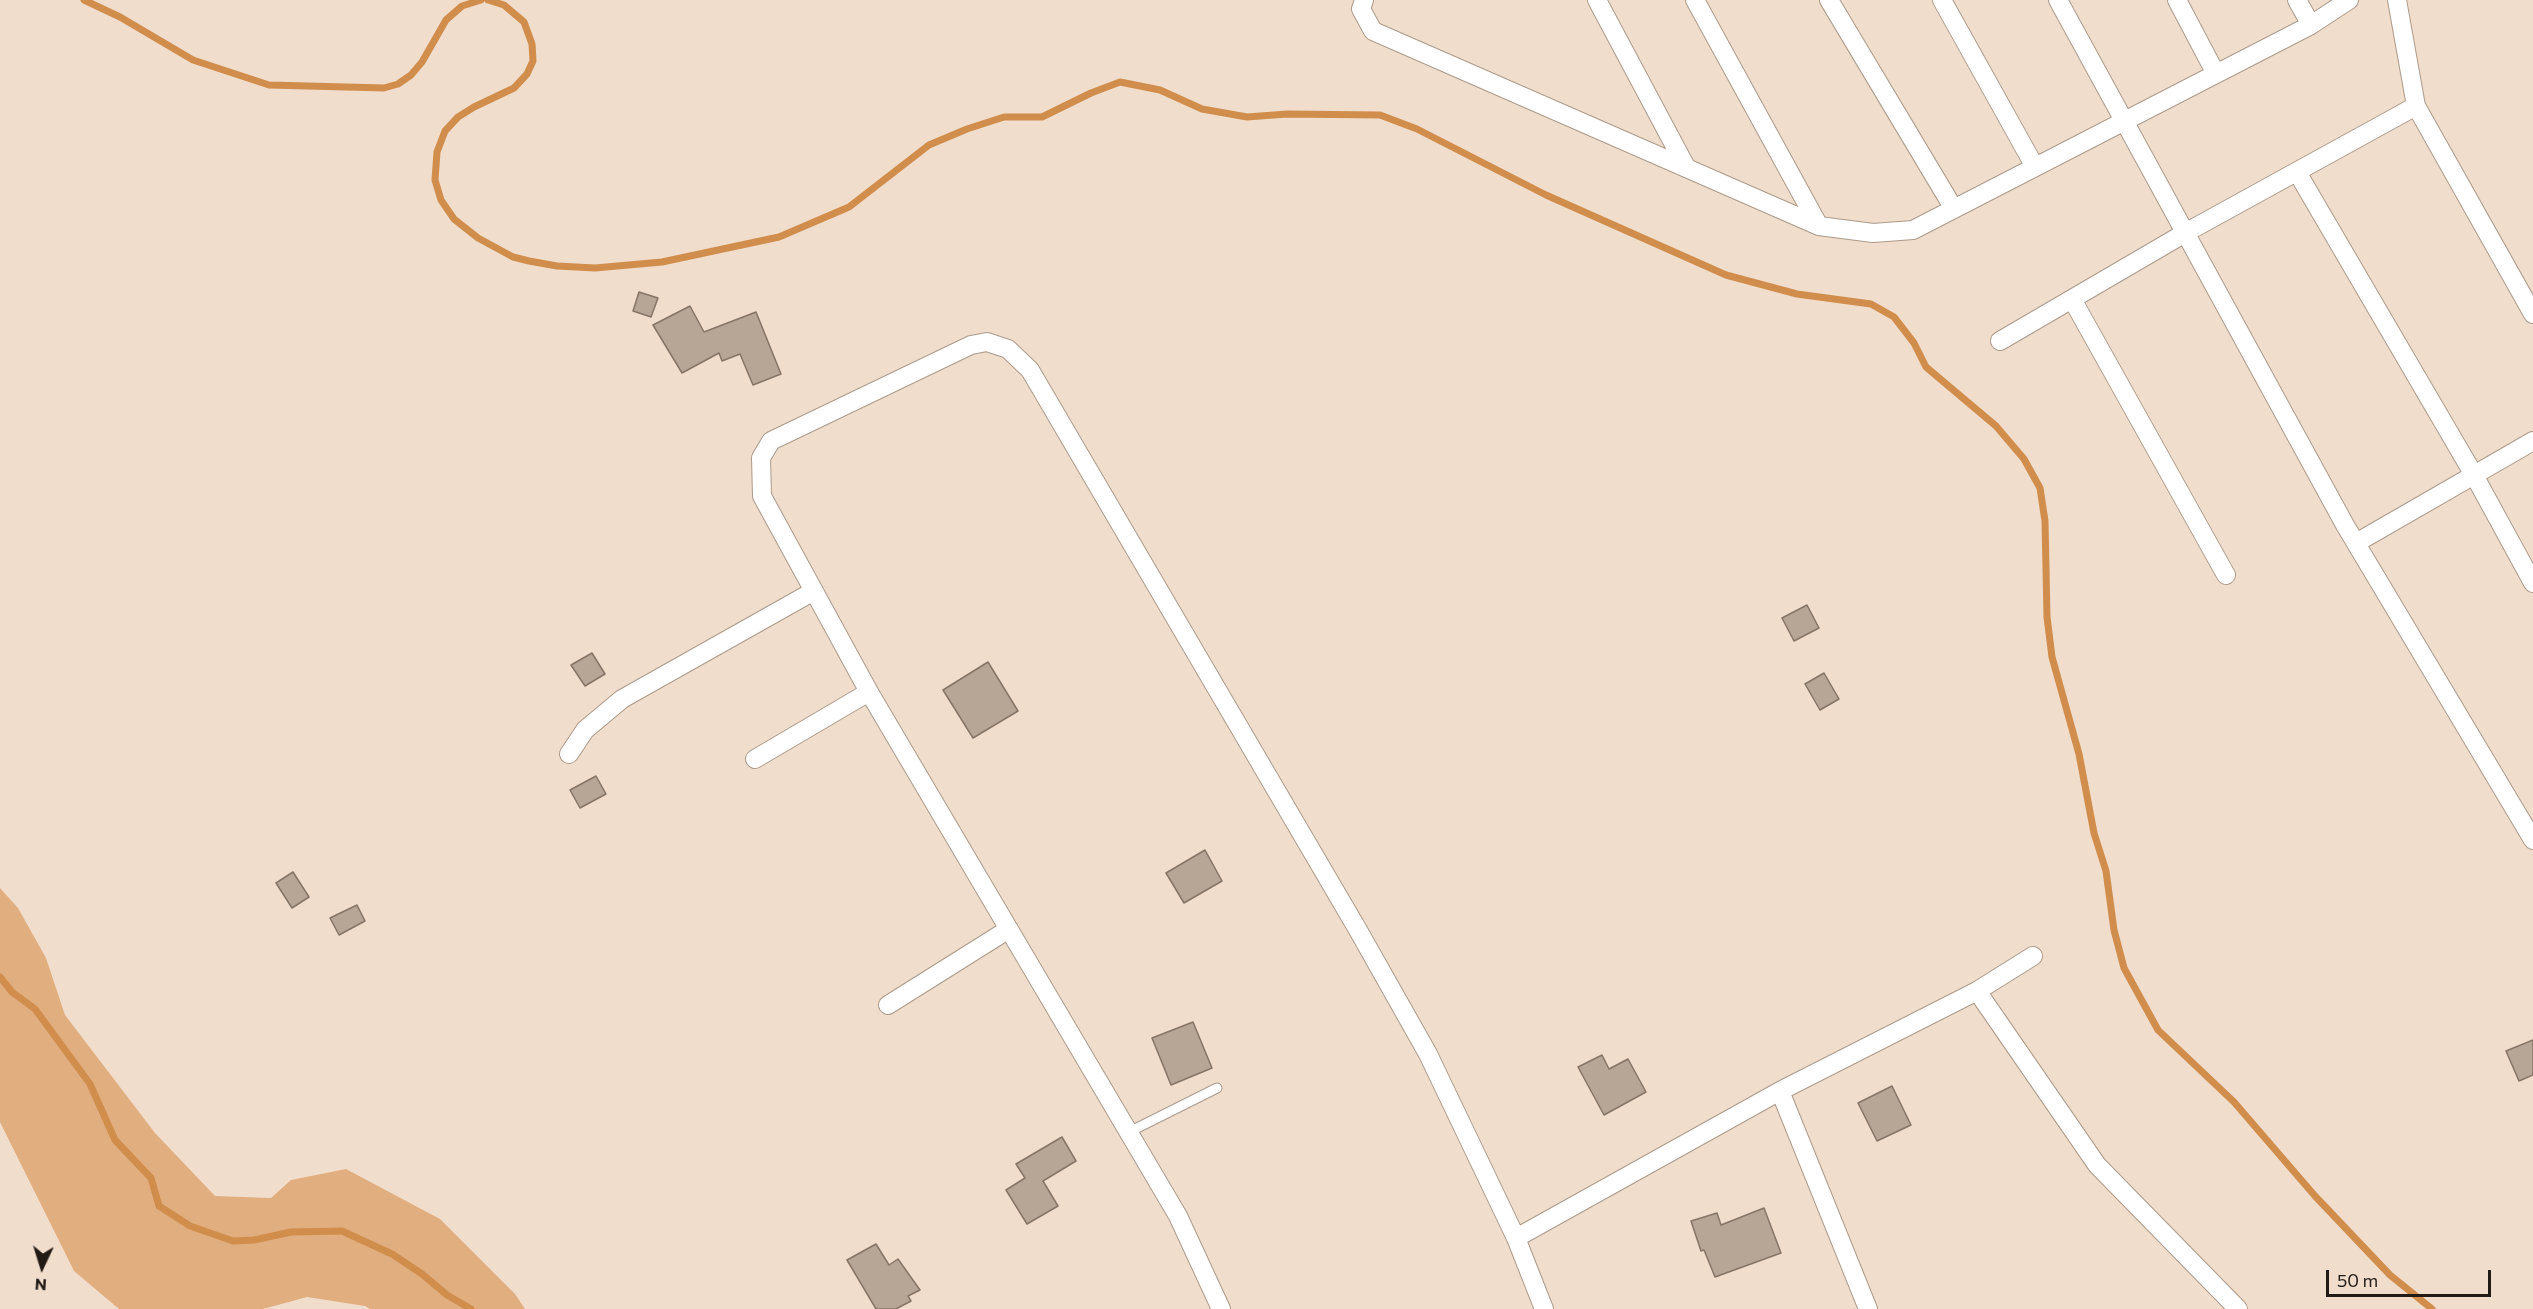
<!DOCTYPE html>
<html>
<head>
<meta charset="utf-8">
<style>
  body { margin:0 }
  #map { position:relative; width:2533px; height:1309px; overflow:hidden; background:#f0ddcc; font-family:Commissioner,sans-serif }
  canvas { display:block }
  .north { position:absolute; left:12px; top:1237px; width:60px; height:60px; -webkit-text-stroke:4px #f0ddcc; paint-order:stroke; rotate:184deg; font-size:16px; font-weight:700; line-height:24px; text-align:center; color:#211a15 }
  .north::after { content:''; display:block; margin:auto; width:21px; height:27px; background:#211a15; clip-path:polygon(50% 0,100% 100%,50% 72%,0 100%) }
  .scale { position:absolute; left:2326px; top:1270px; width:165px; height:27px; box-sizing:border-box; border:3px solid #211a15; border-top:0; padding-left:8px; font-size:18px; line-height:21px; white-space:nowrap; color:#211a15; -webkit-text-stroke:4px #f0ddcc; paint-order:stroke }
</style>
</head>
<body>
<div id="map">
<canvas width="2533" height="1309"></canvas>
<div class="north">N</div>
<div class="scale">50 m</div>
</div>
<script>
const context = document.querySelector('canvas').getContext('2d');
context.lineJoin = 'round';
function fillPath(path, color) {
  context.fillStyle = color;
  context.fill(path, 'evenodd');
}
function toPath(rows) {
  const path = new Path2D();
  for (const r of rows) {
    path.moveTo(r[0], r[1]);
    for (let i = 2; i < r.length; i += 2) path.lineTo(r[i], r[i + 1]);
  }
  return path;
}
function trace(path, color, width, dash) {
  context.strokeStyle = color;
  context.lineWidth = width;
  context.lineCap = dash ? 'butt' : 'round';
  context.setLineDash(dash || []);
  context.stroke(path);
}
fillPath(toPath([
  [0,888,18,908,46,958,65,1015,155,1133,215,1196,271,1198,291,1180,346,1169,440,1219,515,1294,525,1309,370,1309,365,1306,307,1297,263,1309,119,1309,74,1271,0,1122]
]), '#e1ae80');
trace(toPath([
  [84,0,120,17,193,60,269,85,384,88,398,84,411,75,422,62,446,20,462,6,481,0],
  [488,0,504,5,524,22,532,44,533,61,527,74,514,88,474,107,458,117,445,131,437,152,435,180,441,200,454,219,478,238,513,257,529,261,557,266,595,268,662,262,779,237,849,207,929,145,967,129,1004,117,1042,117,1091,93,1120,82,1160,90,1202,109,1247,117,1287,114,1380,115,1417,129,1546,195,1726,275,1797,294,1871,304,1894,317,1914,343,1926,367,1996,426,2024,459,2040,488,2045,521,2047,617,2052,657,2079,754,2094,833,2106,871,2114,930,2124,968,2158,1030,2234,1102,2315,1196,2390,1275,2432,1309],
  [0,977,12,992,35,1009,90,1084,115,1140,151,1178,159,1206,190,1226,233,1241,254,1240,291,1232,342,1231,392,1254,422,1274,447,1295,471,1309]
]), '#d08d4c', 7);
const building = toPath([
  [639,292,658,298,651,317,633,311,639,292],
  [690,306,704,332,756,312,781,374,753,385,740,354,722,361,719,353,682,373,653,325,690,306],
  [1807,605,1819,628,1794,641,1782,618,1807,605],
  [592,653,605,674,585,686,571,665,592,653],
  [988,662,1018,711,973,738,943,690,988,662],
  [1824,673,1839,699,1820,710,1805,684,1824,673],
  [596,776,606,794,580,808,570,790,596,776],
  [1205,850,1222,881,1184,903,1166,873,1205,850],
  [293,872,309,897,292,908,276,883,293,872],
  [357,905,365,921,339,935,330,918,357,905],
  [1193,1022,1212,1068,1171,1085,1152,1038,1193,1022],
  [2533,1040,2533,1075,2519,1081,2506,1051,2533,1040],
  [1602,1055,1609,1069,1628,1059,1646,1092,1604,1115,1578,1067,1602,1055],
  [1892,1086,1911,1125,1877,1141,1858,1103,1892,1086],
  [1062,1137,1076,1161,1043,1181,1058,1206,1027,1224,1006,1190,1025,1178,1016,1164,1062,1137],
  [1764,1208,1781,1253,1715,1277,1704,1250,1701,1251,1691,1221,1717,1213,1721,1225,1764,1208],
  [876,1244,889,1265,898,1259,920,1290,908,1296,911,1301,896,1309,876,1309,847,1260,876,1244]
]);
fillPath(building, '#b7a595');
trace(building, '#867566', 1.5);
const lane = toPath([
  [1127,1133,1217,1088]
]);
const street = toPath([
  [1364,0,1361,9,1373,31,1819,226,1873,233,1913,230,2311,25,2349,0],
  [1597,0,1686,167],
  [1695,0,1819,226],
  [1829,0,1954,209],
  [1942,0,2035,167],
  [2058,0,2345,525,2533,840],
  [2177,0,2216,74],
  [2297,0,2311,25],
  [2397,0,2416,106,2533,314],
  [2297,172,2474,475,2533,583],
  [2072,299,2226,575],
  [2000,341,2185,233,2416,106],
  [2356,543,2533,441],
  [569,754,585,730,622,699,814,591],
  [755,759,869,692],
  [1977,991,2097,1165,2238,1309],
  [888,1005,1009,929],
  [1780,1091,1868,1309],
  [1516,1238,1780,1091,1977,991,2033,956],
  [1221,1309,1178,1216,869,692,762,496,761,458,771,441,971,345,987,342,1008,349,1030,370,1358,930,1428,1054,1516,1238,1544,1309]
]);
trace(lane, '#ac9a8a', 11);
trace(street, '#ac9a8a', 20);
trace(lane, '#fff', 9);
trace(street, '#fff', 18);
</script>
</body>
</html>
